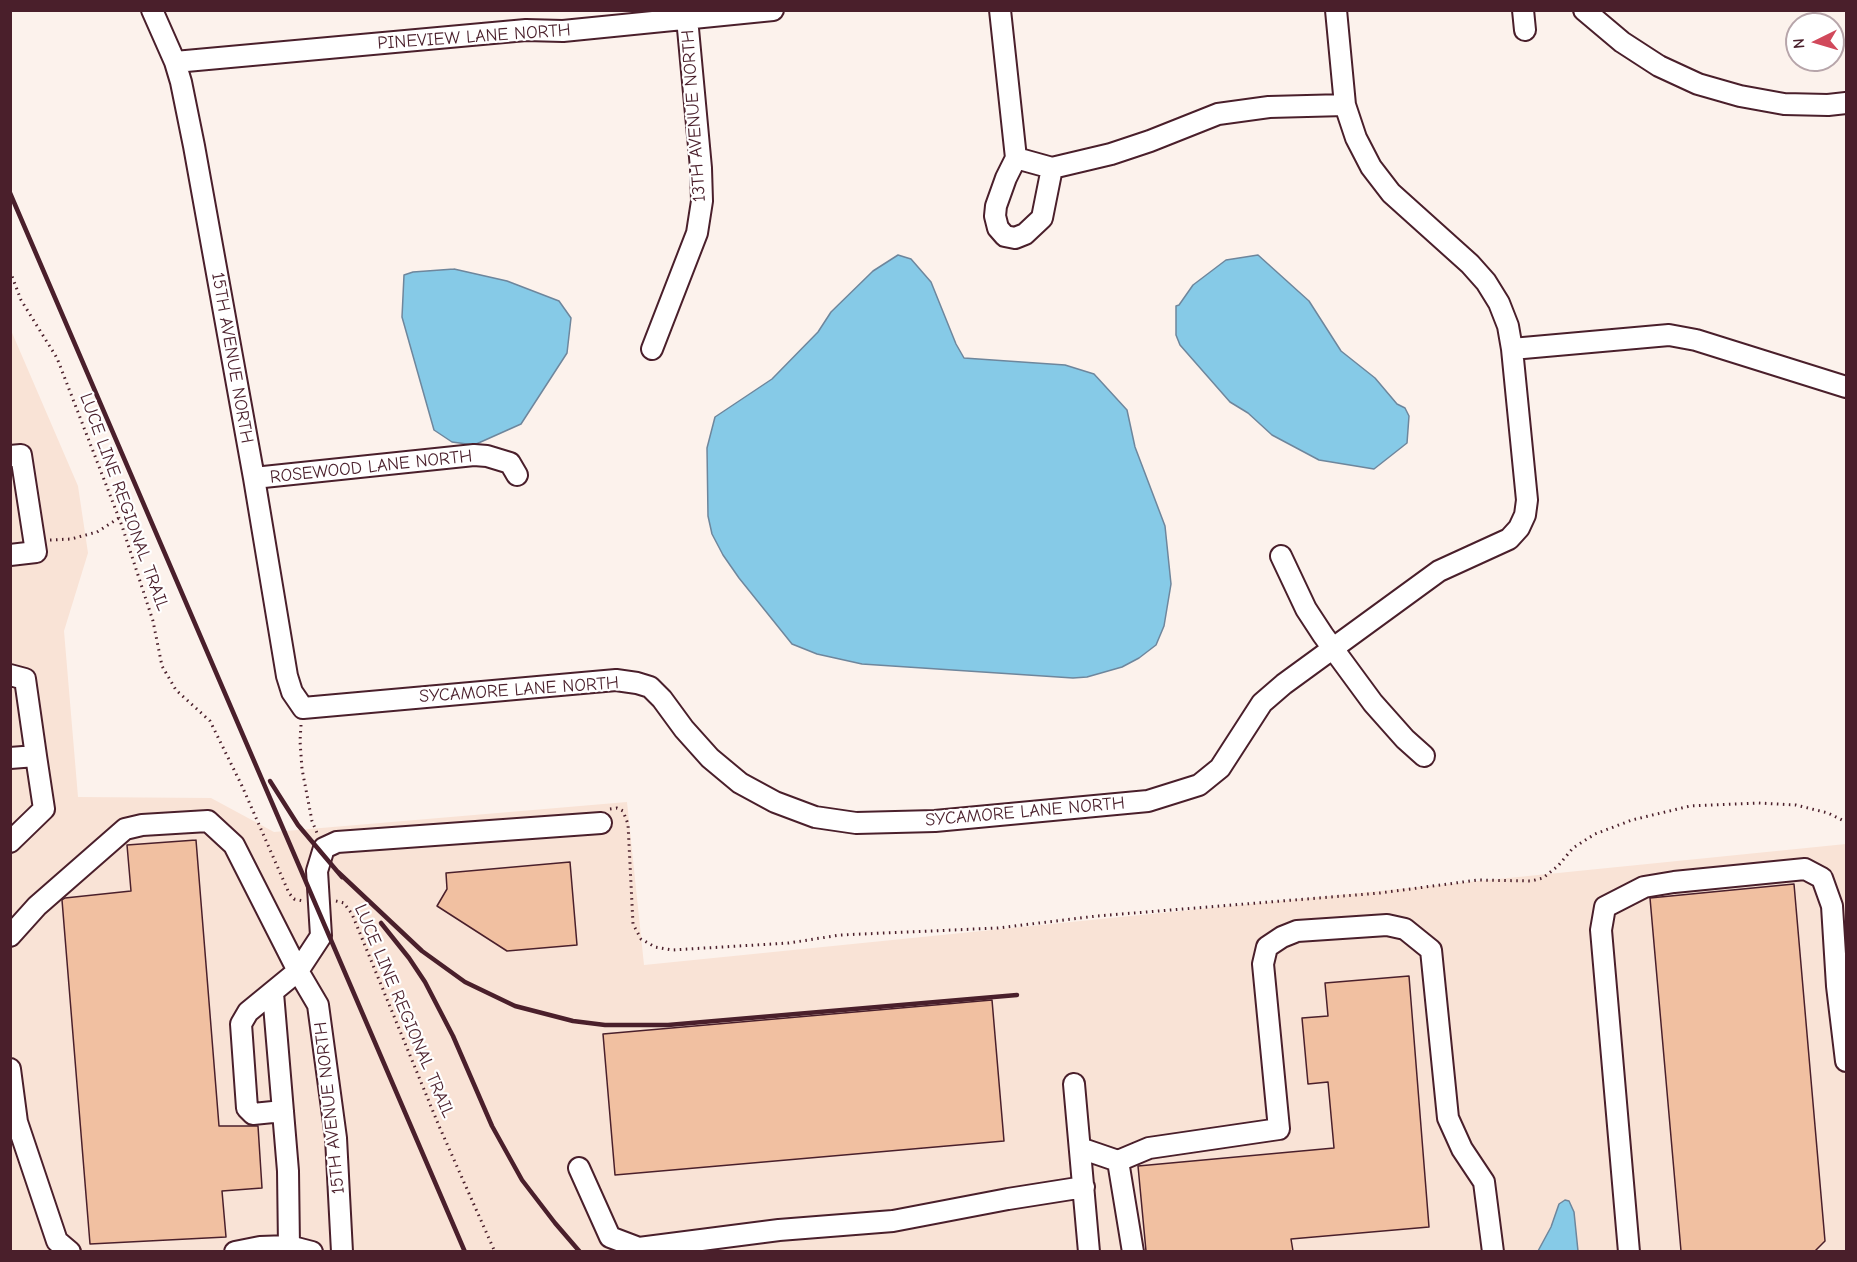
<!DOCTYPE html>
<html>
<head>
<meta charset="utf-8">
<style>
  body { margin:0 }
  #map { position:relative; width:1857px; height:1262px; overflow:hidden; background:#fcf2ec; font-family:"Comic Neue",sans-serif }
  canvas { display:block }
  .frame { position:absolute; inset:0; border:12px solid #4a1f2b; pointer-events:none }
  .north { position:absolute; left:1785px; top:12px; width:60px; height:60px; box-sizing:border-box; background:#fff; border:2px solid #b7a5aa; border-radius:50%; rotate:265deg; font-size:16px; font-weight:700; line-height:24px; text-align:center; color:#4a1f2b }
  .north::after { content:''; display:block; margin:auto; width:21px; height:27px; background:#d1495b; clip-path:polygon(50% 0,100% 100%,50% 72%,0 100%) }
</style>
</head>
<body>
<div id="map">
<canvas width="1857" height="1262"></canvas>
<div class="frame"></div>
<div class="north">N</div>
</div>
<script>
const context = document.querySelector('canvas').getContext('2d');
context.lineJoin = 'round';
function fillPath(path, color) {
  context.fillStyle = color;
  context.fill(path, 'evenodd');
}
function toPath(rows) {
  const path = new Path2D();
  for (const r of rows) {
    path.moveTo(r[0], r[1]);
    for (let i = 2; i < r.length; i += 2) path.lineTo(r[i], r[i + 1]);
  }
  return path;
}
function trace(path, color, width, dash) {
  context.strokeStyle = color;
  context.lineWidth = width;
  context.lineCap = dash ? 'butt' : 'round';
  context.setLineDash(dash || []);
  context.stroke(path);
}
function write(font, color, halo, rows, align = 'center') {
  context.font = font + ' "Comic Neue",sans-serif';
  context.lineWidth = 4.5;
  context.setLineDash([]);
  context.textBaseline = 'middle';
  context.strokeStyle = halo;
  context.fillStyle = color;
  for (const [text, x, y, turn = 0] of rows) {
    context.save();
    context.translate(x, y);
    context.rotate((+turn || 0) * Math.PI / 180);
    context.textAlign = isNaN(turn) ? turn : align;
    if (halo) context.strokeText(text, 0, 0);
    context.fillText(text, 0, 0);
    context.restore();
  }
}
fillPath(toPath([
  [10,328,78,486,88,553,64,631,78,797,211,798,274,832,627,802,644,965,1846,844,1846,1251,11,1251]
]), '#f9e3d6');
const water = toPath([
  [898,255,911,259,931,282,956,344,964,358,1065,365,1094,374,1127,410,1135,447,1165,526,1171,584,1164,626,1156,645,1139,658,1122,667,1087,677,1073,678,862,664,817,654,792,644,739,578,723,555,712,534,708,516,707,448,715,417,772,379,818,332,831,312,873,271,898,255],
  [1258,255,1309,301,1341,351,1375,378,1397,404,1405,408,1409,416,1407,443,1374,469,1319,460,1272,435,1248,413,1230,402,1180,345,1176,335,1176,306,1179,305,1193,285,1226,260,1258,255],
  [454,269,507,281,559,301,571,318,567,353,521,424,474,445,452,442,434,430,402,317,404,275,413,272,454,269],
  [1565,1200,1569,1201,1574,1212,1578,1251,1538,1251,1551,1227,1559,1204,1565,1200]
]);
fillPath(water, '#86cae7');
trace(water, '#6e869c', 1.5);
const building = toPath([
  [196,840,219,1126,258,1126,262,1188,222,1191,226,1237,90,1244,62,900,65,898,131,891,127,845,196,840],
  [570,862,577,945,507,951,437,906,447,889,446,873,570,862],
  [1794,884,1825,1241,1815,1251,1681,1251,1650,898,1794,884],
  [1409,976,1429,1227,1291,1239,1293,1251,1146,1251,1138,1166,1334,1148,1328,1082,1308,1084,1302,1018,1328,1016,1325,983,1409,976],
  [992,1000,1004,1141,615,1175,603,1034,992,1000]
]);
fillPath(building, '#f1c0a1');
trace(building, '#4a1f2b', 1.5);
const minor = toPath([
  [152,10,175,62,181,82,194,146,254,478,287,676,292,692,303,708,616,680,637,683,650,687,662,699,684,729,710,758,740,783,775,802,815,817,856,823,935,821,1148,801,1199,785,1220,768,1262,703,1284,684,1439,571,1509,539,1519,528,1525,515,1527,500,1512,349,1508,326,1499,303,1486,282,1470,264,1391,193,1371,167,1356,138,1345,105,1336,10],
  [1000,10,1016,158,1006,178,996,206,995,216,998,228,1005,236,1015,238,1025,234,1042,218,1052,168],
  [1523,10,1525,30],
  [1584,10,1622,42,1659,66,1698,84,1740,96,1784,104,1828,105,1846,103],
  [175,62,526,30,563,31,773,10],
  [1016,158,1052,168,1111,154,1150,141,1218,114,1269,107,1345,105],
  [652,349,697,233,702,201,701,168,687,18],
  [1512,349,1669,335,1696,340,1846,387],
  [10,456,21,455,36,552,10,555],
  [254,478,474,455,487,456,510,463,517,475],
  [1281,556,1306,609,1323,635,1373,703,1405,739,1424,756],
  [10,675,25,679,36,756,10,758],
  [10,842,44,809,36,756],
  [10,936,37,906,125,829,142,825,208,821,234,845,298,971,248,1012,241,1024,247,1108,253,1114,283,1111],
  [10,1069,17,1122,57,1241,70,1252],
  [1074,1084,1089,1252],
  [1080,1148,1118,1161,1133,1252],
  [1118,1161,1149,1148,1279,1129,1263,964,1267,947,1282,937,1297,931,1387,925,1405,929,1431,950,1448,1118,1462,1149,1484,1182,1493,1252],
  [579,1168,610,1237,639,1248,779,1230,893,1221,1008,1199,1084,1187],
  [289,1246,312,1252],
  [235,1252,260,1247,289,1246,288,1171,273,993],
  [342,1252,336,1138,318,1005,298,971,321,936,317,871,324,848,337,842,601,823],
  [1629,1252,1601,930,1605,907,1644,887,1674,882,1805,869,1822,878,1832,906,1837,986,1846,1061]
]);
trace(minor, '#4a1f2b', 24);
trace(toPath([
  [10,271,21,300,57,358,122,526,153,621,162,666,176,690,210,721,242,786,289,893,294,899,303,901],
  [50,540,71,539,97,532,119,518],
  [301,725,300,741,302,769,312,821,317,833],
  [610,809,617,808,623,811,628,824,633,924,641,939,655,947,672,950,789,943,840,935,998,928,1097,916,1380,893,1478,880,1531,881,1543,878,1558,866,1573,848,1595,834,1632,820,1690,806,1758,803,1796,805,1828,813,1846,822],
  [336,901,344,903,352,914,439,1126,495,1252]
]), '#4a1f2b', 3, [1.5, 4.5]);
trace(minor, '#fff', 20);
trace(toPath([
  [10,193,465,1252],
  [270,781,298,825,342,877],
  [338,872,422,951,465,982,515,1006,573,1021,605,1025,668,1025,1017,995],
  [381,923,409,958,425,982,453,1036,492,1126,522,1180,555,1223,580,1252]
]), '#4a1f2b', 4.5);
write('18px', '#4a1f2b', '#fff', [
  ["PINEVIEW LANE NORTH",474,37,-4],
  ["13TH AVENUE NORTH",694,116,-94],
  ["15TH AVENUE NORTH",232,358,80],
  ["ROSEWOOD LANE NORTH",371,467,-6],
  ["LUCE LINE REGIONAL TRAIL",124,502,70],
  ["SYCAMORE LANE NORTH",519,690,-4],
  ["SYCAMORE LANE NORTH",1025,812,-5],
  ["LUCE LINE REGIONAL TRAIL",404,1011,67],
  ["15TH AVENUE NORTH",330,1108,-96]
]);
</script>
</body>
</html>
